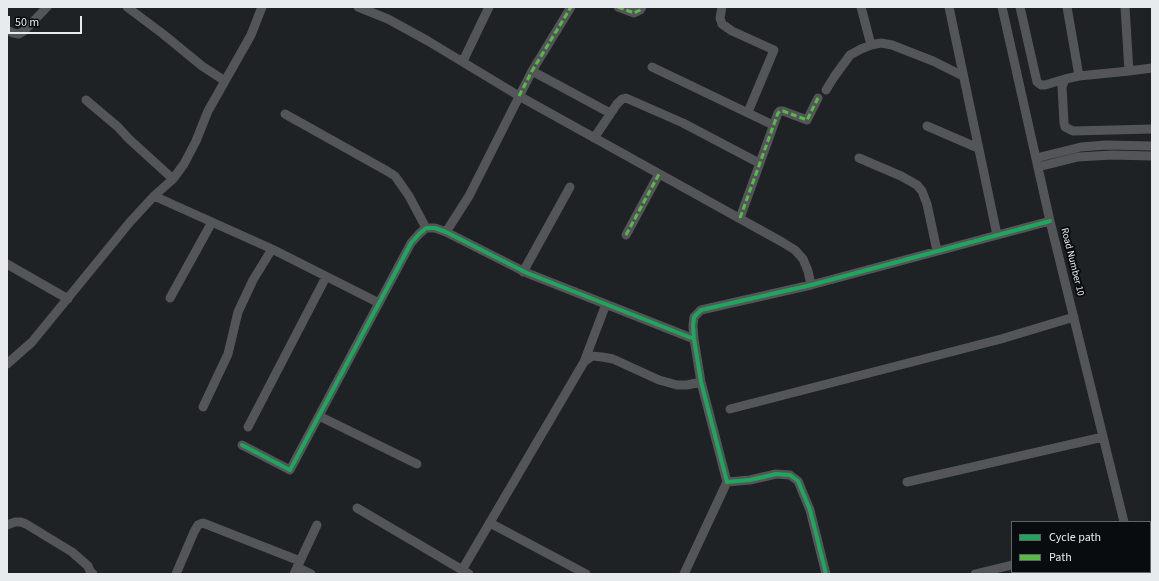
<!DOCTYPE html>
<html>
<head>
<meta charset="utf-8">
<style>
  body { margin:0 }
  #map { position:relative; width:1159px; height:581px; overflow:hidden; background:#1f2225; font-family:"Source Sans 3",sans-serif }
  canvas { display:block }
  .frame { position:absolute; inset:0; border:8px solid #e7ebee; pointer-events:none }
  .legend { position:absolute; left:1011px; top:521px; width:140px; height:52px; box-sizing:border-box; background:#090c0e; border:1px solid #626568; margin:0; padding:5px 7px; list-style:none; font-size:12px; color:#e7ebee }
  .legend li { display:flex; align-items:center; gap:8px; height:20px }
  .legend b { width:20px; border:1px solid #626568 }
  .scale { position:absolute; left:8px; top:16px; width:74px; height:18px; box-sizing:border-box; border:2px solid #e7ebee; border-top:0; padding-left:5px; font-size:12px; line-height:14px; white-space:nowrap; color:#e7ebee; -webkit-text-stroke:3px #090c0e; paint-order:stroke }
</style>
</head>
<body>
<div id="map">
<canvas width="1159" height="581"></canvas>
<div class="frame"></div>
<ul class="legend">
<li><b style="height:5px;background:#20a55d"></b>Cycle path</li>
<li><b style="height:5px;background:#58b947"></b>Path</li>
</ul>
<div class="scale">50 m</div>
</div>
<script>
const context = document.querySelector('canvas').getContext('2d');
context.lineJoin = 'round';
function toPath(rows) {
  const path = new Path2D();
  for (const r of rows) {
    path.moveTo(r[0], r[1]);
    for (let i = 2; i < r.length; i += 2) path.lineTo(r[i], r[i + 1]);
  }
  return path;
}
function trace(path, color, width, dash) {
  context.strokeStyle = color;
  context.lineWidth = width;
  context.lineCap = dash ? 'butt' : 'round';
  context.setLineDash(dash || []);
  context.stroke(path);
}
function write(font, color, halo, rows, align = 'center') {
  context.font = font + ' "Source Sans 3",sans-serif';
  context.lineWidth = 4;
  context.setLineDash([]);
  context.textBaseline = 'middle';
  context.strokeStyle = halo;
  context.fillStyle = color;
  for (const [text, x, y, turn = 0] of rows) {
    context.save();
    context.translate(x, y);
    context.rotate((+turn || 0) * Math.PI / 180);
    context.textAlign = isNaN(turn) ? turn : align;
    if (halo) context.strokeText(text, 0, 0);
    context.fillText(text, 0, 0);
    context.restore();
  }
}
trace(toPath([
  [127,7,163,34,202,66,225,81],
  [358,7,388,19,428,41,519,96,782,242,795,250,803,259,808,271,811,285],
  [618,7,634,13,640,10,642,7],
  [722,7,720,18,722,24,732,31,774,50,748,112],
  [861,7,871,45],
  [949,7,997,235],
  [1002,7,1050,221,1124,522],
  [1020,7,1037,82,1041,85,1045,85,1065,79],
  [1067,7,1079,76],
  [1125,7,1129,71,1079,76,1065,79,1062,87,1064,123,1065,127,1073,131,1152,129],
  [7,30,13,33,19,34,24,31,47,7],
  [463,61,489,7],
  [652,67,773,125],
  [532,71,610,113],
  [1129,71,1152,68],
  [826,90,834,77,850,55,861,49,871,45,881,43,892,45,933,61,963,76],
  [86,100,118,127,129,139,173,179],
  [285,114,387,171,395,176,409,196,426,228],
  [927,126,978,148],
  [594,138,617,104,622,99,626,98,683,123,759,163],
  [859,158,901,176,917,185,922,191,927,204,937,251],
  [1036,158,1081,147,1106,145,1152,146],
  [1038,167,1078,157,1112,155,1152,156],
  [154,196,272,249,379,303],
  [740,218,778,113,780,111,783,111,807,120,818,98],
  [446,232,469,196,532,71,571,7],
  [626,235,659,174],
  [7,264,68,299],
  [523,272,570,187],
  [170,298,212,222],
  [584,362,606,304],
  [7,364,32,342,130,222,154,196,173,179,184,164,196,141,208,111,251,35,262,7],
  [203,407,228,354,238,312,253,280,272,249],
  [730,409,1001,339,1074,317],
  [319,416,417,464],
  [248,427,326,277],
  [242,445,290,470,411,243,419,234,426,228,435,228,446,232,527,273,694,339],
  [907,482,1103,437],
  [357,508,469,574],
  [490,523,586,574],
  [7,525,15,522,21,522,26,524,72,552,88,566,90,571,93,574],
  [297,567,311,574],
  [462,570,584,362,592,356,602,357,613,359,659,380,677,385,687,385,701,382],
  [1136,572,1136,574],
  [176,574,194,532,198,525,203,523,300,561],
  [294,574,317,525],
  [684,574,727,482],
  [826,574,810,510,798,481,790,475,776,474,750,480,727,482,701,382,694,339,693,326,694,317,701,310,811,285,1050,221],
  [975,574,1012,565]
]), '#535558', 9);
trace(toPath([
  [618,7,634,13,640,10,642,7],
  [519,96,532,71,571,7],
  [740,218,778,113,780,111,783,111,807,120,818,98],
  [626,235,659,174]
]), '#58b947', 3, [6, 3]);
trace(toPath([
  [242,445,290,470,411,243,419,234,426,228,435,228,446,232,527,273,694,339],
  [826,574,810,510,798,481,790,475,776,474,750,480,727,482,701,382,694,339,693,326,694,317,701,310,811,285,1050,221]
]), '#20a55d', 4);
write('10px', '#e7ebee', '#090c0e', [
  ["Road Number 10",1072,262,76]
]);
</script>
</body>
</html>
